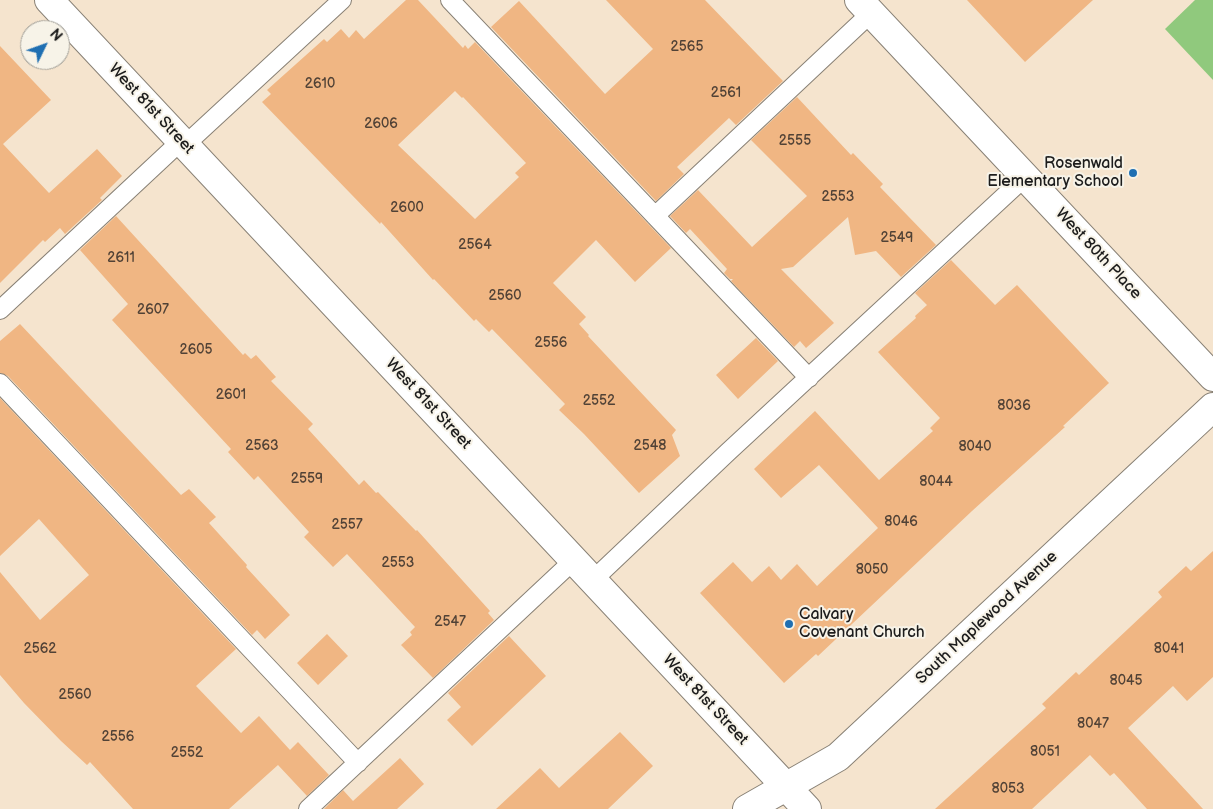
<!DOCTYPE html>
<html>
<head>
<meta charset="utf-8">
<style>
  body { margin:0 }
  #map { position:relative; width:1213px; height:809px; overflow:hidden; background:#f5e4ce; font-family:"Balsamiq Sans",sans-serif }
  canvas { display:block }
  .north { position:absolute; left:20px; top:20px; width:50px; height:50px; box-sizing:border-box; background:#f7f3e8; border:1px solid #9f9d96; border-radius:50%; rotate:48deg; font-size:14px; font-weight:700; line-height:20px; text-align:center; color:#1c1c1c }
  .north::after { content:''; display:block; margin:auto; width:18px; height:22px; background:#1f6fb2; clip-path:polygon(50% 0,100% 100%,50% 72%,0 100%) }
</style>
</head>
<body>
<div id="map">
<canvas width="1213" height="809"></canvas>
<div class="north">N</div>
</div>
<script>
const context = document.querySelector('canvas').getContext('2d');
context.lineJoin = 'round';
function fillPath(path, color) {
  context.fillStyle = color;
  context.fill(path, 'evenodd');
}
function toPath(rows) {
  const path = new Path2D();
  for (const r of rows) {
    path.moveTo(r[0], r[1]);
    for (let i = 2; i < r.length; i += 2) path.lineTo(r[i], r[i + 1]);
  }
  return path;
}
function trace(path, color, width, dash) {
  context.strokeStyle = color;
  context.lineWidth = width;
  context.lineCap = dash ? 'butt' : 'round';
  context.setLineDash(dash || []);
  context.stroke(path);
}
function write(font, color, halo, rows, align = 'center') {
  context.font = font + ' "Balsamiq Sans",sans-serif';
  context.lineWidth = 4;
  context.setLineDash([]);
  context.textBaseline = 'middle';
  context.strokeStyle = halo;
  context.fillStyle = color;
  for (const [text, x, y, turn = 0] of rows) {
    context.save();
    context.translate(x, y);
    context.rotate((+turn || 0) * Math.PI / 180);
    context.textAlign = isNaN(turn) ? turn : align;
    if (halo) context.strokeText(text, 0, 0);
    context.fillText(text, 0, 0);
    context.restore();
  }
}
fillPath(toPath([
  [1195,0,1213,0,1213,80,1165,29]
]), '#90c97d');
fillPath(toPath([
  [406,0,418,0,463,48,465,45,468,49,475,42,671,248,635,282,596,240,553,283,586,317,579,324,589,335,588,336,676,430,672,435,680,456,639,493,584,434,559,410,565,404,492,329,489,332,476,319,474,321,434,279,433,280,381,222,380,224,262,102,271,94,267,90,324,39,327,42,341,29,349,38,356,30,364,39],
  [455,91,462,98,463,97,526,163,515,173,519,177,475,219,398,145],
  [606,0,705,0,783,81,736,125,729,118,677,167,684,174,656,201,491,27,519,1,605,94,653,49],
  [967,0,1093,0,1025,62],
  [0,46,51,100,3,144,49,193,97,149,122,176,100,198,102,200,65,234,60,228,45,242,43,240,0,283],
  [797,97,851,155,853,153,883,184,880,187,936,245,901,277,876,251,855,255,848,217,793,267,781,269,834,323,806,348,800,341,794,347,731,281,733,279,730,279,724,273,727,269,690,229,686,233,670,216,698,190,752,247,807,196,751,140],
  [116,216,243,355,245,353,251,359,256,355,276,377,271,381,313,424,308,429,359,485,364,480,376,493,378,492,416,531,417,530,490,611,488,613,494,620,433,678,401,645,412,635,410,632,415,627,347,554,333,567,304,537,309,532,258,476,254,480,228,452,231,449,112,320,128,304,80,250],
  [951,260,995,305,1017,285,1109,383,1063,426,1065,427,972,511,818,656,816,654,784,683,700,593,733,562,752,582,769,566,781,580,797,564,817,586,878,528,819,465,781,498,754,469,815,411,879,480,933,431,930,428,940,418,878,352,916,318,915,316,927,305,915,293],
  [20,324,181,495,189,489,216,517,209,523,247,565,246,567,290,615,265,639,257,630,252,635,8,376,0,373,0,341],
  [756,338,778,361,738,399,716,375],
  [0,398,236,649,196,686,241,733,259,716,290,750,298,742,329,775,307,796,278,765,229,809,133,809,90,762,87,765,61,741,24,703,0,675,0,572,40,620,89,575,39,519,0,556],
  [1213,551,1213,677,1187,701,1173,686,1128,728,1203,809,1147,809,1114,773,1110,776,1090,755,1032,809,935,809,1046,708,1042,704,1076,672,1079,675,1162,597,1158,592,1186,566,1191,571],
  [327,634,348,656,318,685,297,663],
  [509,636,546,676,472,746,447,720,461,707,448,693],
  [620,732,653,766,608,809,496,809,540,768,559,788],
  [400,758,424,784,397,809,324,809,343,790,353,801]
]), '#f0b683');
const lane = toPath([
  [450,0,809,378],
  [185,145,342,0],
  [655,216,871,13],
  [0,310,181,141],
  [0,383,358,763],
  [593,580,728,452,1025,177],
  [308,809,574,560]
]);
const street = toPath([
  [49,0,807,809],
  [859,0,1213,377],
  [747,809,838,757,1213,407]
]);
trace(lane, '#888075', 20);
trace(street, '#888075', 30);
trace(lane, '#fff', 18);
trace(street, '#fff', 28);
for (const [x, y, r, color] of [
  [1133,173,5,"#1f6fb2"],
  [789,624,5,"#1f6fb2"]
]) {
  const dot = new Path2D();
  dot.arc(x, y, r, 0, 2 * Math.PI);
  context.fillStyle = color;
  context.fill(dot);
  trace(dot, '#f7f3e8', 2);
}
write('14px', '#514236', null, [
  ["2565",687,47],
  ["2610",320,84],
  ["2561",726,93],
  ["2606",381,124],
  ["2555",795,141],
  ["2553",838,197],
  ["2600",407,208],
  ["2549",897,238],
  ["2564",475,245],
  ["2611",121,258],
  ["2560",505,296],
  ["2607",153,310],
  ["2556",551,343],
  ["2605",196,350],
  ["2601",231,395],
  ["2552",599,401],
  ["8036",1014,406],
  ["2563",262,446],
  ["2548",650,446],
  ["8040",975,447],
  ["2559",307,479],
  ["8044",936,482],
  ["8046",901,522],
  ["2557",347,525],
  ["2553",398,563],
  ["8050",872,570],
  ["2547",450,622],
  ["2562",40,649],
  ["8041",1169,649],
  ["8045",1126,681],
  ["2560",75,695],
  ["8047",1093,724],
  ["2556",118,737],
  ["8051",1045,752],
  ["2552",187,753],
  ["8053",1008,789]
]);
write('16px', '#1c1c1c', '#f7f3e8', [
  ["West 81st Street",151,109,47],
  ["West 80th Place",1098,254,47],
  ["West 81st Street",428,404,47],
  ["South Maplewood Avenue",987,618,-43],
  ["West 81st Street",705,700,47]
]);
write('16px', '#1c1c1c', '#f7f3e8', [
  ["Rosenwald",1123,164],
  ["Elementary School",1123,182],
  ["Calvary",799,615,"left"],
  ["Covenant Church",799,633,"left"]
], 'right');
</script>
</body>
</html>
